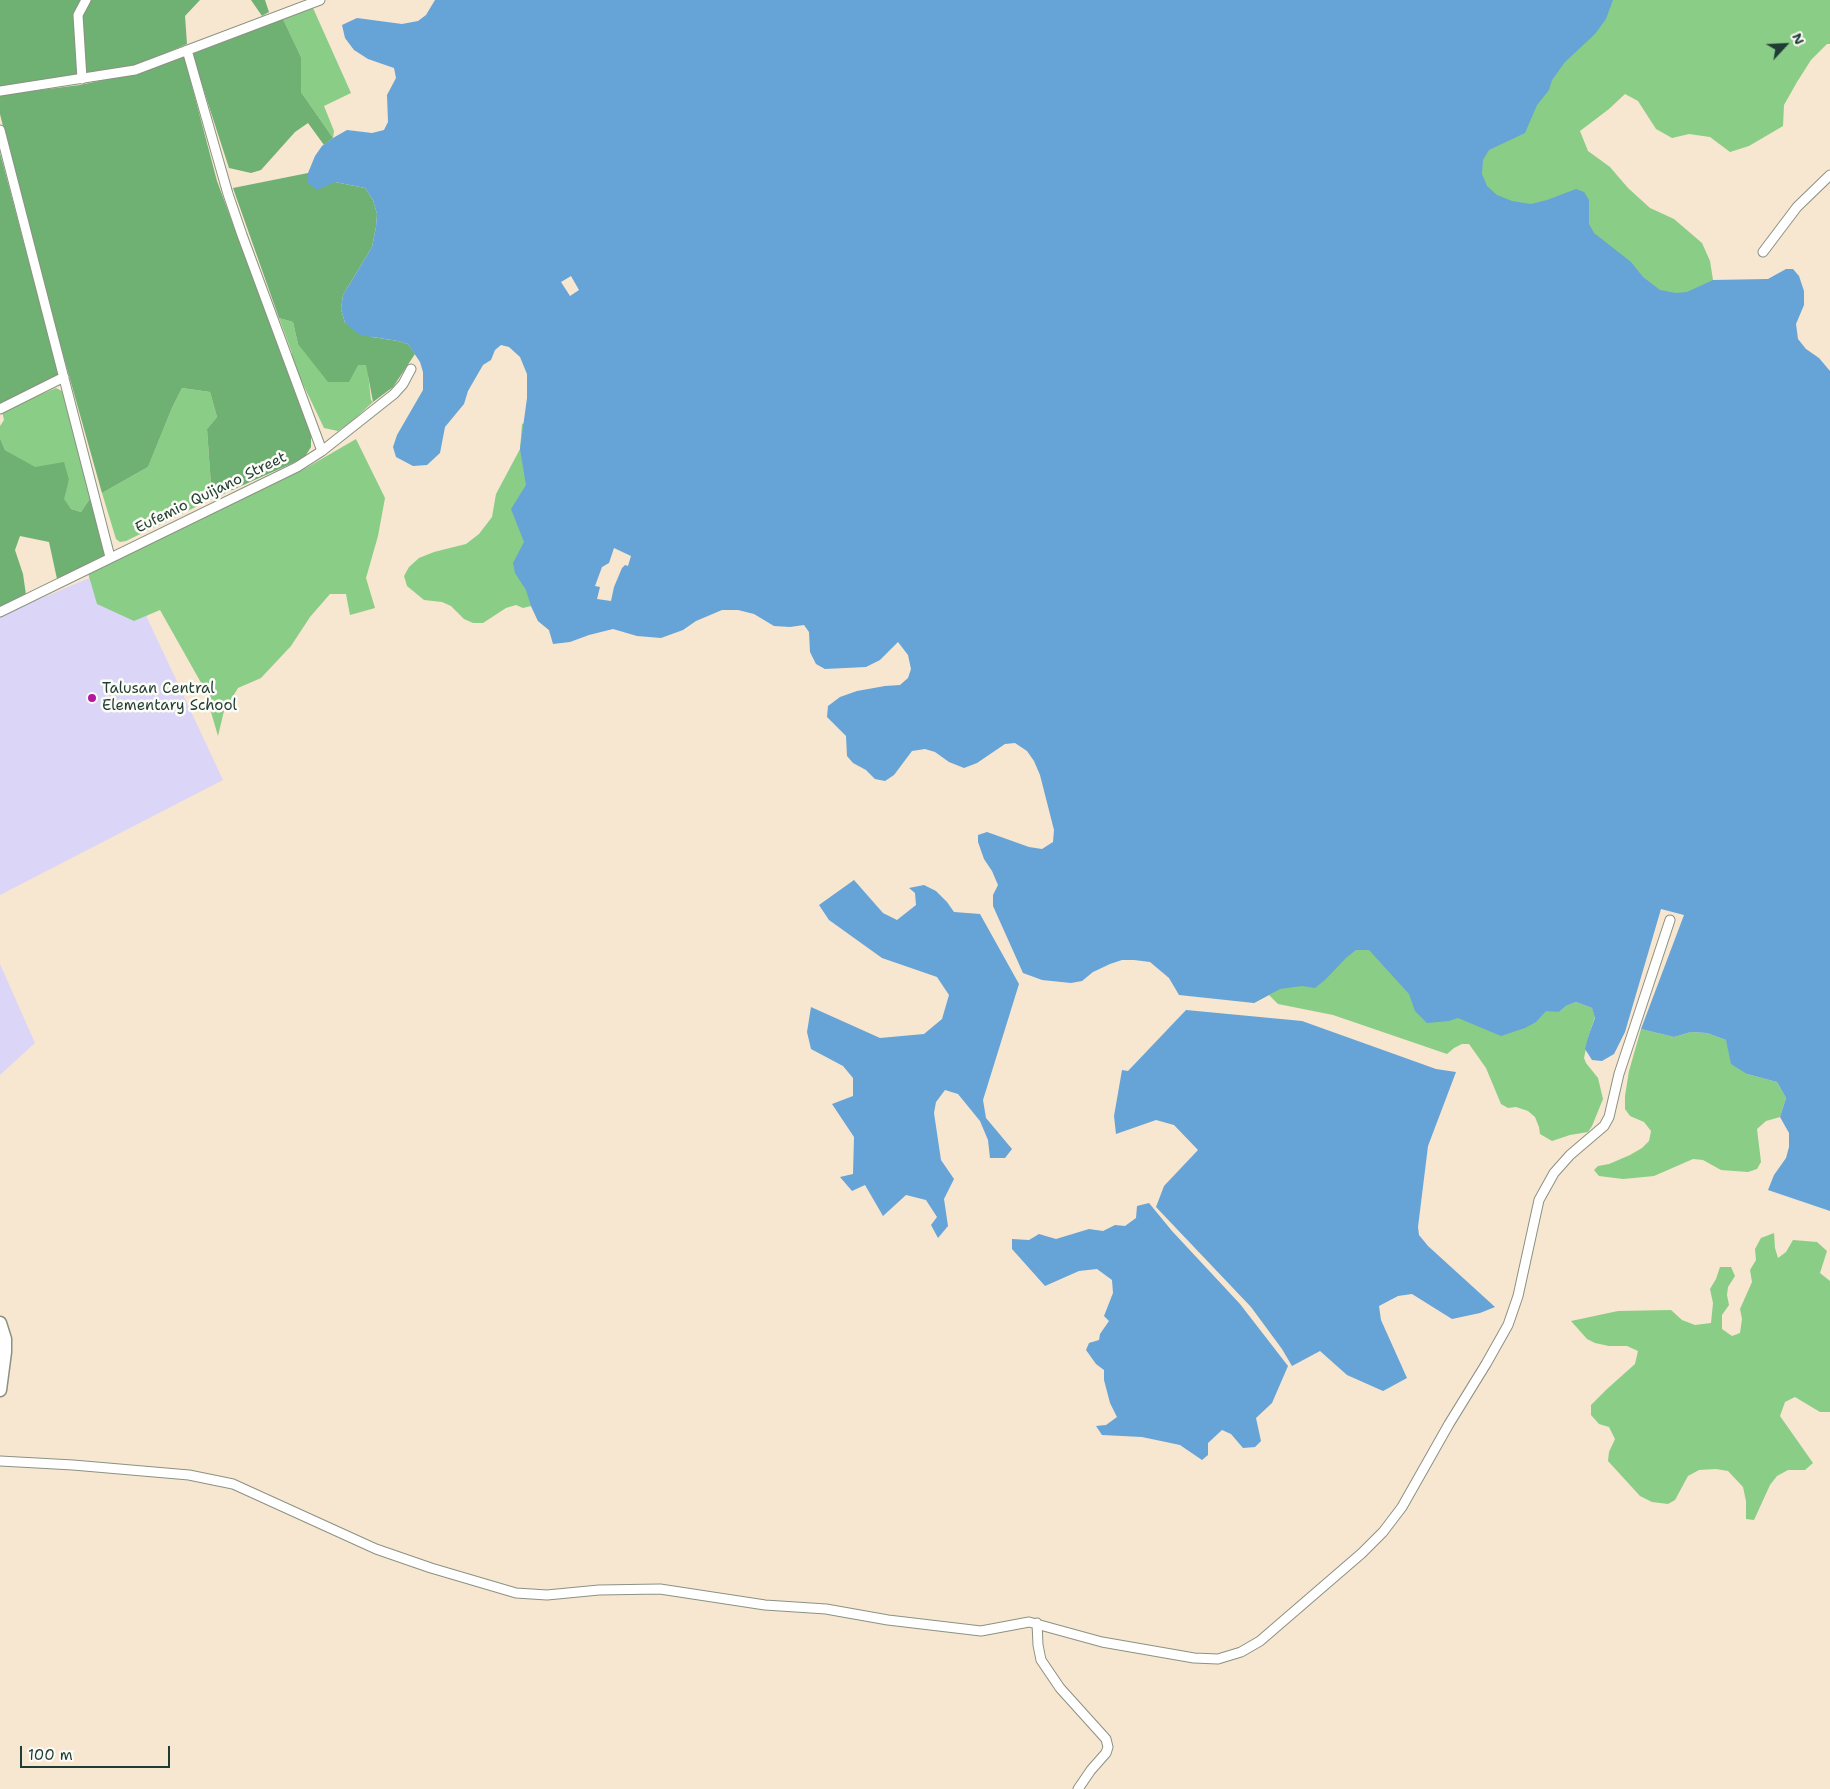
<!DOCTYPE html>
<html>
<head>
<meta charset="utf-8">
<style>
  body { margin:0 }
  #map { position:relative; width:1830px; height:1789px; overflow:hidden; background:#f7e6d0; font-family:"Shantell Sans",sans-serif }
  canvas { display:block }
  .north { position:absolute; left:1760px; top:20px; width:50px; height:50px; -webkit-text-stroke:4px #fdfcf7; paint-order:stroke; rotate:65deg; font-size:14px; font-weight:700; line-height:20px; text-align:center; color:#1f3d34 }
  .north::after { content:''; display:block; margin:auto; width:18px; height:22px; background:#1f3d34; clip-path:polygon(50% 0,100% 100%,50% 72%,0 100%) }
  .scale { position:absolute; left:20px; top:1746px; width:150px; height:22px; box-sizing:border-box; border:2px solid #1f3d34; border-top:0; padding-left:6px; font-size:15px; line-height:18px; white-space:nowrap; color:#1f3d34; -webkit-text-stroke:4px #fdfcf7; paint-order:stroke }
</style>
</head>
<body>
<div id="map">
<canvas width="1830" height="1789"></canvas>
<div class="north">N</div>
<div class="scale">100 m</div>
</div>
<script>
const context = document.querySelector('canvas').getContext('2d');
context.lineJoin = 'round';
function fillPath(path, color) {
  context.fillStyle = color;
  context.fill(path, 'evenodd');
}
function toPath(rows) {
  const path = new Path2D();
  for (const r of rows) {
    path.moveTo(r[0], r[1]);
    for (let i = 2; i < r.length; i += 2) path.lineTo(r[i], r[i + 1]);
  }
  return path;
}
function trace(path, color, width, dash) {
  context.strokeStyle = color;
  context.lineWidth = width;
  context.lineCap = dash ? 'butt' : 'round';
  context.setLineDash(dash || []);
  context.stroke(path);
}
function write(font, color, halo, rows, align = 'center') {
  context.font = font + ' "Shantell Sans",sans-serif';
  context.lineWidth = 5;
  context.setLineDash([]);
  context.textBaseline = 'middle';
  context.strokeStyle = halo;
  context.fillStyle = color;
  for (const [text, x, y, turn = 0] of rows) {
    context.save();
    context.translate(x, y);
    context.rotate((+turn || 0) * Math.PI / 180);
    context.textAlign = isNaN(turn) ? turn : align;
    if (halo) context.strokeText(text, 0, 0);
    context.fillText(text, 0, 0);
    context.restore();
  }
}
fillPath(toPath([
  [122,564,223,780,0,895,0,616],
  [0,964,35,1043,0,1075]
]), '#dbd6f7');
fillPath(toPath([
  [1464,0,1830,0,1830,44,1827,44,1811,60,1797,82,1784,105,1783,126,1749,146,1730,152,1710,137,1689,134,1672,138,1656,129,1638,101,1625,94,1609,109,1580,131,1588,151,1610,167,1628,188,1650,208,1674,219,1702,243,1710,261,1713,280,1719,288,1706,310,1294,214],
  [313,8,351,93,324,106,334,131,333,138,301,92,301,57,283,19],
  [279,318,293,322,298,344,358,365,367,365,371,400,373,402,352,421,338,431,324,428,291,359,292,353],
  [56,388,62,391,91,497,81,512,71,509,63,499,69,480,35,468,5,450,0,438,0,426,4,420,2,411],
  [182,388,210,392,217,417,207,429,212,499,126,541,120,542,116,539,102,493,148,467,172,408],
  [547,412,521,510,551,637,549,630,538,621,531,606,523,608,516,605,506,608,483,623,473,623,464,619,451,606,442,602,424,600,407,586,404,576,409,567,419,558,434,552,466,544,479,534,492,517,496,494,520,449,522,424],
  [356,439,385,498,378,536,366,578,375,608,350,615,346,594,330,594,310,617,291,646,261,678,238,688,224,711,218,736,204,688,160,610,134,621,97,604,88,573,306,468],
  [1177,879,1559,1012,1566,1006,1576,1002,1592,1008,1595,1017,1589,1034,1584,1058,1586,1063,1598,1078,1603,1099,1592,1126,1588,1132,1570,1135,1552,1141,1540,1134,1539,1127,1535,1117,1528,1111,1516,1107,1508,1108,1501,1104,1486,1068,1469,1044,1462,1044,1454,1048,1447,1054,1333,1015,1278,1004,1269,995,1254,1003],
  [1641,1029,1674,1037,1691,1032,1707,1033,1726,1040,1747,1074,1777,1082,1786,1098,1780,1117,1766,1121,1757,1129,1761,1162,1757,1169,1748,1172,1721,1170,1703,1160,1693,1159,1654,1176,1623,1179,1599,1176,1594,1170,1598,1166,1609,1164,1630,1155,1642,1148,1649,1141,1651,1131,1644,1122,1630,1116,1625,1109,1625,1096,1629,1071],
  [1774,1233,1775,1248,1778,1258,1786,1252,1793,1240,1817,1242,1827,1251,1820,1273,1830,1281,1830,1412,1820,1412,1795,1397,1785,1402,1780,1416,1813,1463,1805,1470,1788,1470,1777,1476,1770,1485,1754,1520,1746,1519,1746,1501,1743,1487,1728,1471,1716,1469,1699,1470,1688,1476,1675,1500,1668,1504,1652,1502,1640,1496,1608,1461,1609,1452,1615,1439,1609,1427,1599,1424,1591,1415,1591,1405,1607,1389,1635,1364,1638,1351,1627,1346,1609,1346,1595,1343,1587,1339,1571,1321,1618,1311,1671,1310,1682,1320,1695,1325,1711,1323,1713,1303,1710,1289,1716,1279,1720,1267,1731,1267,1735,1276,1728,1287,1727,1295,1729,1305,1722,1315,1722,1329,1732,1336,1740,1333,1742,1319,1740,1309,1752,1282,1750,1270,1756,1260,1755,1249,1761,1238]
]), '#8acd86');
fillPath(toPath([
  [0,0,200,0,185,16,187,44,136,66,0,87],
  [251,0,265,0,269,12,262,16],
  [283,19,301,57,301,92,333,138,324,145,308,123,295,132,261,170,251,173,229,168,192,54],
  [184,56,217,181,311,435,311,447,304,458,212,499,207,429,217,417,210,392,182,388,172,408,148,467,102,493,32,244,0,114,0,95,80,85,136,73],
  [0,153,59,375,0,406],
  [308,173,308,183,335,182,365,188,373,200,377,214,376,227,372,247,343,295,341,309,345,323,372,337,398,341,408,344,415,354,393,387,373,402,366,365,358,365,349,382,328,382,298,344,293,322,279,318,233,188],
  [0,438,5,450,35,467,64,462,69,480,64,499,71,509,81,512,91,497,106,555,103,558,59,580,57,579,49,542,20,536,15,550,23,574,26,595,0,607]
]), '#6fb073');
fillPath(toPath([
  [435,0,1613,0,1606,19,1595,34,1565,62,1552,80,1549,90,1537,105,1525,133,1489,150,1483,160,1482,174,1487,186,1497,195,1512,201,1531,204,1547,200,1576,189,1584,192,1589,200,1589,224,1594,233,1631,262,1643,277,1660,290,1676,293,1687,292,1713,280,1768,279,1786,269,1793,269,1799,276,1804,291,1804,305,1796,324,1798,339,1806,349,1819,358,1830,371,1830,1211,1768,1190,1774,1175,1786,1158,1789,1147,1789,1133,1780,1117,1786,1098,1777,1082,1747,1074,1731,1064,1726,1040,1707,1033,1691,1032,1674,1037,1641,1029,1684,915,1661,909,1625,1032,1614,1054,1602,1061,1592,1060,1585,1049,1589,1034,1595,1018,1592,1008,1576,1002,1566,1006,1559,1012,1546,1011,1536,1022,1525,1028,1501,1036,1458,1018,1449,1021,1427,1023,1415,1011,1409,994,1369,950,1356,950,1346,958,1326,979,1315,988,1302,986,1280,989,1254,1003,1179,995,1169,978,1150,962,1134,960,1122,960,1110,964,1093,972,1082,981,1071,983,1042,980,1023,973,993,906,993,895,998,885,992,871,984,859,978,842,978,835,987,832,1029,847,1042,849,1053,842,1054,830,1040,775,1034,761,1027,751,1015,743,1005,744,977,763,964,768,949,762,935,752,925,749,912,751,894,775,885,781,875,779,866,770,853,763,847,756,846,736,827,717,828,706,840,697,857,691,885,686,900,685,908,678,911,669,908,655,898,642,880,660,866,667,825,669,816,664,810,652,809,632,804,625,790,627,774,626,754,614,738,610,722,610,696,621,683,630,661,638,637,636,613,629,589,635,570,642,553,644,549,630,538,621,531,606,526,590,515,573,513,563,524,542,511,509,526,485,520,449,527,398,527,374,520,357,509,347,501,345,495,350,491,360,483,365,468,391,464,404,445,427,440,453,427,465,413,466,396,457,393,447,397,435,423,390,423,372,420,362,408,344,398,341,360,335,345,323,341,309,343,295,372,247,376,227,377,214,373,200,365,188,335,182,317,190,308,183,308,173,315,156,322,146,333,138,347,130,372,133,384,130,388,122,387,95,396,78,394,68,368,59,354,50,345,38,342,25,357,18,402,24,418,21,426,15],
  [854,880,883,913,897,920,916,905,915,893,909,888,924,885,936,891,947,902,954,912,980,914,1019,984,983,1100,986,1118,1012,1149,1005,1158,990,1158,988,1140,980,1121,958,1094,945,1090,936,1102,934,1113,941,1160,954,1179,944,1199,948,1226,938,1238,931,1225,937,1217,926,1200,906,1195,883,1216,865,1185,852,1191,840,1177,853,1174,854,1137,832,1104,853,1096,853,1078,843,1066,811,1049,807,1032,811,1007,880,1038,924,1034,942,1019,949,995,937,977,882,958,829,920,819,905],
  [1186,1010,1302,1021,1436,1069,1456,1072,1428,1146,1418,1227,1419,1235,1428,1246,1495,1307,1480,1313,1452,1319,1412,1294,1398,1296,1379,1306,1381,1320,1407,1378,1383,1391,1347,1375,1320,1351,1292,1366,1282,1349,1251,1307,1156,1207,1164,1186,1198,1150,1174,1125,1156,1120,1116,1134,1114,1116,1122,1070,1128,1071],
  [1149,1203,1172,1231,1240,1304,1288,1366,1272,1403,1256,1418,1261,1441,1255,1447,1243,1448,1231,1434,1222,1430,1208,1443,1208,1455,1202,1460,1180,1445,1142,1437,1102,1435,1096,1426,1106,1425,1117,1417,1110,1403,1104,1380,1104,1370,1096,1364,1086,1350,1089,1343,1099,1340,1100,1334,1109,1321,1104,1316,1113,1293,1112,1280,1097,1269,1079,1271,1045,1286,1012,1249,1012,1239,1029,1240,1039,1234,1056,1239,1089,1229,1103,1231,1115,1225,1125,1226,1136,1218,1137,1206]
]), '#66a3d7');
fillPath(toPath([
  [571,276,579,290,570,296,561,282],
  [614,548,631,556,628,566,625,565,622,568,614,587,611,601,597,599,600,587,595,586,602,567,609,563]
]), '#f7e6d0');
const minor = toPath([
  [187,50,228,194,242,235,322,451],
  [82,79,78,15,86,0],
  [0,91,135,70,320,0],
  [0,130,110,557],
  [1763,252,1797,207,1830,175],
  [0,409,64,377],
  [0,612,297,467,322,451,394,394,403,384,411,369],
  [0,1461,73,1465,189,1475,233,1484,376,1549,431,1568,516,1593,547,1595,599,1590,660,1589,765,1605,826,1609,888,1620,981,1631,1029,1622,1102,1642,1194,1658,1218,1659,1241,1652,1260,1641,1362,1553,1383,1532,1402,1507,1449,1424,1486,1364,1508,1325,1518,1296,1539,1200,1554,1173,1570,1155,1604,1126,1609,1117,1619,1074,1670,920],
  [1037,1623,1038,1645,1041,1660,1060,1688,1106,1739,1108,1747,1106,1753,1091,1770,1078,1789]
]);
const secondary = toPath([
  [0,1323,5,1339,5,1352,0,1390]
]);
trace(minor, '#8b9282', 11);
trace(secondary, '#8b9282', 15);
trace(minor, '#fff', 9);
trace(secondary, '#fff', 12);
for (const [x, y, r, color] of [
  [92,698,5,"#b5179e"]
]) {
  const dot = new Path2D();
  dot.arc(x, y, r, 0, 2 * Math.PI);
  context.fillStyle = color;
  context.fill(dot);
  trace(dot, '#fdfcf7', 2);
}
write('15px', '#1f3d34', '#fdfcf7', [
  ["Eufemio Quijano Street",211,493,-26]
]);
write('15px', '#1f3d34', '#fdfcf7', [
  ["Talusan Central",102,689],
  ["Elementary School",102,706]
], 'left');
</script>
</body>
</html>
